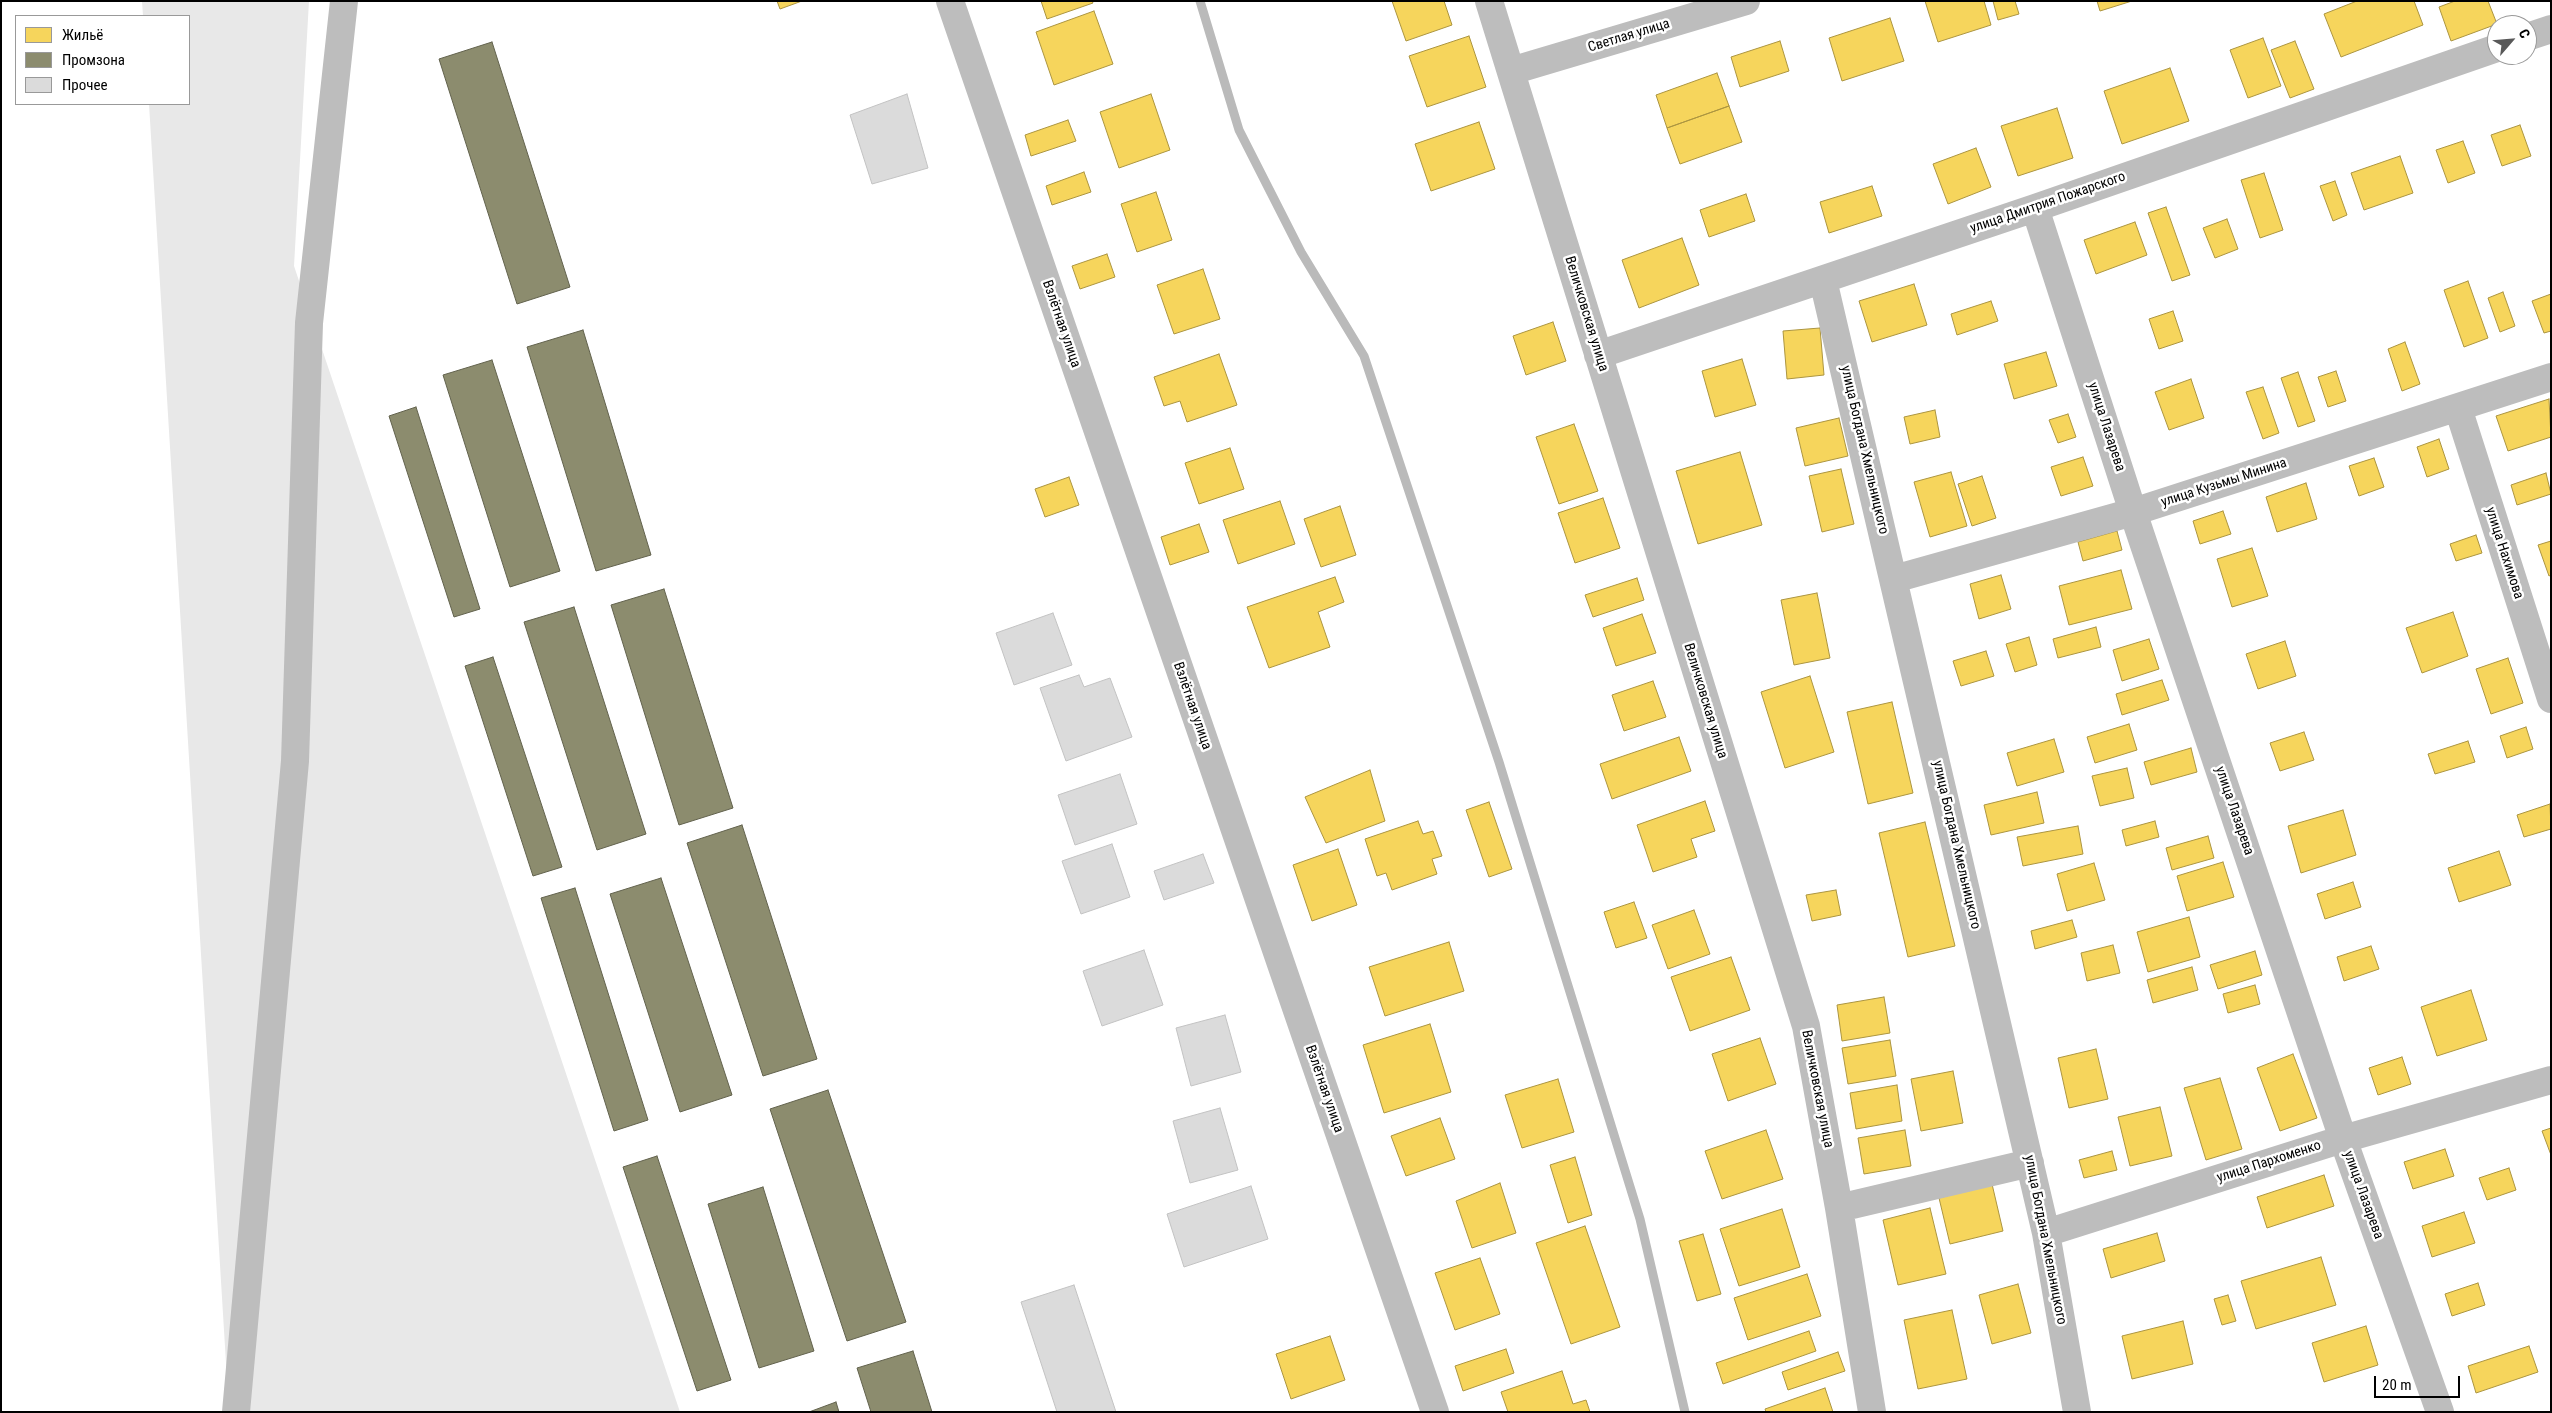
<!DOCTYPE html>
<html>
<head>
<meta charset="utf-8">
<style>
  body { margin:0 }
  #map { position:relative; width:2552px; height:1413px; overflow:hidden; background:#fff; font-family:"Roboto Condensed",sans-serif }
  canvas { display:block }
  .frame { position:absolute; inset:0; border:2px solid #000; pointer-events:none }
  .legend { position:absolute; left:15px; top:15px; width:175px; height:90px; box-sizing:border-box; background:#fff; border:1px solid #999; margin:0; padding:6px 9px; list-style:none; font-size:15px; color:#000 }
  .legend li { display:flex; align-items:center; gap:10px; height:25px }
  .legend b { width:25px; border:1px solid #999 }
  .north { position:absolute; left:2487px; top:15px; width:50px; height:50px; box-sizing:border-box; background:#fff; border:1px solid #999; border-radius:50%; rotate:63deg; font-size:14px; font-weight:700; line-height:20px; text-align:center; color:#000 }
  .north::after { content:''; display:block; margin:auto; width:18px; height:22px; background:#595959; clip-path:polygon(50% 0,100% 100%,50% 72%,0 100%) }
  .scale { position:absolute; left:2374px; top:1376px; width:86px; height:22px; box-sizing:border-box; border:2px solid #000; border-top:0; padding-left:6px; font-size:15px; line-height:18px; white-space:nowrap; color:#000; -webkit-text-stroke:4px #fff; paint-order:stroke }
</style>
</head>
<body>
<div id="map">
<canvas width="2552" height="1413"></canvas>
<div class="frame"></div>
<ul class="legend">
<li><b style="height:14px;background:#f6d55c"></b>Жильё</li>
<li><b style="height:14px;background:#8c8c6e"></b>Промзона</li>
<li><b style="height:14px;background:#dbdbdb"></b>Прочее</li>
</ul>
<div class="north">С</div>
<div class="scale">20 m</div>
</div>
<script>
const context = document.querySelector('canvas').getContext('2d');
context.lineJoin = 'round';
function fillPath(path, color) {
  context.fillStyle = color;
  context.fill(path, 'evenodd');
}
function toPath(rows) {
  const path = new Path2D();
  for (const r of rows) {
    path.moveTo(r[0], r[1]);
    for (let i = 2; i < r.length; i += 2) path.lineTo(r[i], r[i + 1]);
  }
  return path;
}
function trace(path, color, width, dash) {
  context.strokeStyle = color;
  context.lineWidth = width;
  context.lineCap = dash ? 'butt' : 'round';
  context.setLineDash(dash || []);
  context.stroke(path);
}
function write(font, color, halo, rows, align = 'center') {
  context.font = font + ' "Roboto Condensed",sans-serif';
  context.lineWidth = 5;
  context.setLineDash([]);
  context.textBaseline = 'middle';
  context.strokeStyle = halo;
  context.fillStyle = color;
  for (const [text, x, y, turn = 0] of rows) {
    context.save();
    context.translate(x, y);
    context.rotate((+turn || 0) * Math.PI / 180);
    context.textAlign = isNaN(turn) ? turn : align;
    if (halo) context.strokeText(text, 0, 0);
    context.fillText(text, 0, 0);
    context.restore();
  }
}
fillPath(toPath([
  [142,1,309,1,294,266,680,1412,229,1412,149,104,189,104,189,16,143,16]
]), '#e8e8e8');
const homes = toPath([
  [777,1,802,1,780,9,777,1],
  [1041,1,1092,1,1093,3,1047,19,1041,1],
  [1392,1,1444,1,1452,25,1406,41,1392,1],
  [1925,1,1984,1,1991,25,1938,42,1925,1],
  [1993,1,2015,1,2019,14,1998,20,1993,1],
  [2097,1,2132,1,2100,11,2097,1],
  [2357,1,2414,1,2423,25,2341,57,2324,14,2357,1],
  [2455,1,2488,1,2497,24,2451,41,2439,7,2455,1],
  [1094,11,1113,64,1054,85,1036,32,1094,11],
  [1890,18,1904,61,1842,81,1829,38,1890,18],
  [1469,36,1486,87,1427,107,1409,56,1469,36],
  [2263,38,2281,86,2248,98,2230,50,2263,38],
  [1780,41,1789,71,1740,87,1731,57,1780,41],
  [2295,41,2314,89,2290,98,2271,50,2295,41],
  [2170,68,2189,121,2122,144,2104,91,2170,68],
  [1717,73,1729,106,1667,128,1656,95,1717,73],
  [1151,94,1170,150,1119,168,1100,112,1151,94],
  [1729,106,1742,142,1680,164,1667,128,1729,106],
  [2057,108,2073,158,2018,176,2001,126,2057,108],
  [1068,120,1076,141,1031,156,1025,135,1068,120],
  [1479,122,1495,169,1431,191,1415,144,1479,122],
  [2520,125,2531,156,2502,166,2491,135,2520,125],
  [2463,141,2475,173,2448,183,2436,150,2463,141],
  [1976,148,1991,187,1948,204,1933,164,1976,148],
  [2400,156,2413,193,2364,210,2351,173,2400,156],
  [1084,172,1091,192,1052,205,1046,186,1084,172],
  [2264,173,2283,230,2260,238,2241,180,2264,173],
  [2335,181,2347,215,2333,221,2320,186,2335,181],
  [1872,186,1882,216,1829,233,1820,202,1872,186],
  [1156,192,1172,240,1137,252,1121,204,1156,192],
  [1746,194,1755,221,1709,237,1700,210,1746,194],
  [2166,207,2190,275,2172,281,2148,213,2166,207],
  [2227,219,2238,249,2215,258,2203,228,2227,219],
  [2135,222,2147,255,2096,274,2084,240,2135,222],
  [1682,238,1699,285,1639,308,1622,260,1682,238],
  [1107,254,1115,277,1080,289,1072,266,1107,254],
  [1203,269,1220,319,1174,334,1157,285,1203,269],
  [2468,281,2488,338,2464,347,2444,290,2468,281],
  [1914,284,1927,325,1872,342,1859,301,1914,284],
  [2503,292,2515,326,2500,332,2488,298,2503,292],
  [2551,294,2551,331,2544,333,2532,301,2551,294],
  [1991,301,1998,321,1957,335,1951,314,1991,301],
  [2173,311,2183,341,2159,349,2149,319,2173,311],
  [1553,322,1566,361,1526,375,1513,336,1553,322],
  [1820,328,1824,375,1787,379,1783,331,1820,328],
  [2405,342,2420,384,2402,391,2388,349,2405,342],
  [2046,352,2057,386,2014,399,2004,364,2046,352],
  [1219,354,1237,405,1187,422,1180,401,1164,406,1154,377,1219,354],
  [1742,359,1756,405,1715,417,1702,371,1742,359],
  [2336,371,2346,401,2328,407,2318,377,2336,371],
  [2298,372,2315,421,2298,427,2281,378,2298,372],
  [2191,379,2204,418,2169,430,2155,392,2191,379],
  [2263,387,2279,433,2263,439,2246,392,2263,387],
  [2549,399,2551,437,2508,451,2496,416,2549,399],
  [1935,410,1940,437,1910,444,1904,417,1935,410],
  [2068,414,2076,437,2058,443,2049,420,2068,414],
  [1839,418,1848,456,1805,466,1796,428,1839,418],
  [1574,424,1598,491,1559,504,1536,437,1574,424],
  [2439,439,2449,469,2427,477,2417,447,2439,439],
  [1230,448,1244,489,1199,504,1185,463,1230,448],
  [1740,452,1762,525,1698,544,1676,471,1740,452],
  [2083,457,2093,486,2061,496,2051,467,2083,457],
  [2374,458,2384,487,2359,496,2349,466,2374,458],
  [1841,469,1854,524,1822,532,1809,476,1841,469],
  [1951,472,1967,526,1930,537,1914,482,1951,472],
  [2546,473,2551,494,2517,505,2511,485,2546,473],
  [1982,476,1996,518,1972,526,1958,484,1982,476],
  [1069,477,1079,505,1045,517,1035,489,1069,477],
  [2306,483,2317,519,2277,532,2266,497,2306,483],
  [1603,498,1620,548,1575,563,1558,513,1603,498],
  [1280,501,1295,544,1238,564,1223,520,1280,501],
  [1340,506,1356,555,1321,567,1304,519,1340,506],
  [2223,511,2231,534,2200,544,2193,521,2223,511],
  [1199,524,1209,552,1170,565,1161,537,1199,524],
  [2117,531,2122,550,2083,561,2078,542,2117,531],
  [2476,535,2482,553,2456,561,2450,544,2476,535],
  [2551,541,2551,575,2549,576,2538,545,2551,541],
  [2252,548,2268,596,2232,607,2217,559,2252,548],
  [2121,570,2132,609,2069,625,2059,586,2121,570],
  [2001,575,2011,609,1979,619,1970,584,2001,575],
  [1335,577,1344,602,1318,612,1330,647,1269,668,1247,607,1335,577],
  [1637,578,1644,600,1593,617,1585,595,1637,578],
  [1817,593,1830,658,1794,665,1781,600,1817,593],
  [2453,612,2468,656,2422,673,2406,628,2453,612],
  [1642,614,1656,653,1616,666,1603,628,1642,614],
  [2096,627,2101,647,2058,658,2053,639,2096,627],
  [2029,637,2037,665,2015,672,2006,644,2029,637],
  [2149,639,2159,669,2122,681,2113,650,2149,639],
  [2285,641,2296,676,2258,689,2246,654,2285,641],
  [1986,651,1994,676,1961,686,1953,661,1986,651],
  [2508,658,2523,703,2491,714,2476,669,2508,658],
  [1810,676,1834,752,1785,768,1761,692,1810,676],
  [2162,680,2169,700,2122,715,2116,694,2162,680],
  [1653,681,1666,717,1624,731,1612,695,1653,681],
  [1892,702,1913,793,1868,804,1847,712,1892,702],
  [2129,724,2137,750,2095,763,2087,737,2129,724],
  [2526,727,2533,749,2507,758,2500,736,2526,727],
  [2304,732,2314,760,2280,771,2270,743,2304,732],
  [1679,737,1691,771,1612,799,1600,764,1679,737],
  [2054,739,2064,772,2017,786,2007,753,2054,739],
  [2468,741,2475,762,2435,774,2428,754,2468,741],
  [2191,748,2197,772,2151,785,2144,762,2191,748],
  [2127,768,2134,798,2100,806,2092,776,2127,768],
  [1370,770,1385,821,1326,843,1305,797,1370,770],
  [2037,792,2044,823,1991,835,1984,805,2037,792],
  [1705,801,1715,831,1691,839,1697,857,1653,872,1637,825,1705,801],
  [1489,802,1512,869,1489,877,1466,810,1489,802],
  [2550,804,2551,829,2524,837,2517,815,2550,804],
  [2343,810,2356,855,2301,873,2288,826,2343,810],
  [1418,821,1423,834,1433,831,1442,856,1432,859,1437,874,1392,890,1386,873,1377,876,1365,839,1418,821],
  [2155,821,2159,837,2126,846,2122,830,2155,821],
  [1925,822,1955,946,1908,957,1879,833,1925,822],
  [2078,826,2083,854,2023,866,2017,837,2078,826],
  [2208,836,2214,858,2172,870,2166,848,2208,836],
  [1338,849,1357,905,1312,921,1293,865,1338,849],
  [2499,851,2511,885,2459,902,2448,868,2499,851],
  [2223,862,2234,897,2187,911,2177,876,2223,862],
  [2094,863,2105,900,2067,911,2057,874,2094,863],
  [2353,882,2361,907,2325,919,2317,894,2353,882],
  [1836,890,1841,915,1812,921,1806,895,1836,890],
  [1634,902,1647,938,1616,948,1604,912,1634,902],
  [1694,910,1710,954,1668,969,1652,925,1694,910],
  [2189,917,2200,957,2148,972,2137,932,2189,917],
  [2072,920,2077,937,2035,949,2031,931,2072,920],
  [1449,942,1464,991,1385,1016,1369,967,1449,942],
  [2113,945,2120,973,2087,981,2081,953,2113,945],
  [2371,946,2379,969,2344,981,2337,957,2371,946],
  [2255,951,2262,975,2218,989,2210,965,2255,951],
  [1731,957,1750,1010,1690,1031,1671,977,1731,957],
  [2192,967,2198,990,2153,1003,2147,980,2192,967],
  [2255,985,2260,1004,2228,1013,2223,994,2255,985],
  [2471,990,2487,1040,2437,1056,2421,1007,2471,990],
  [1884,997,1890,1033,1842,1041,1837,1005,1884,997],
  [1430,1024,1451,1092,1384,1113,1363,1045,1430,1024],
  [1760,1038,1776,1084,1728,1101,1712,1054,1760,1038],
  [1890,1040,1896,1076,1848,1084,1842,1048,1890,1040],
  [2096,1049,2108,1099,2069,1108,2058,1058,2096,1049],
  [2293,1054,2317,1118,2280,1131,2257,1068,2293,1054],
  [2402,1057,2411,1084,2378,1095,2369,1068,2402,1057],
  [1953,1071,1963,1123,1921,1131,1911,1079,1953,1071],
  [2220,1078,2242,1149,2206,1160,2184,1088,2220,1078],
  [1558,1079,1574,1132,1522,1148,1505,1095,1558,1079],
  [1897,1085,1902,1121,1856,1129,1850,1093,1897,1085],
  [2160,1107,2172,1156,2130,1166,2118,1117,2160,1107],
  [1440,1118,1455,1159,1406,1176,1391,1136,1440,1118],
  [2551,1128,2551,1155,2542,1131,2551,1128],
  [1766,1130,1783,1179,1722,1199,1705,1151,1766,1130],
  [1905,1130,1911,1166,1864,1174,1858,1138,1905,1130],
  [2445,1149,2454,1176,2413,1189,2404,1162,2445,1149],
  [2112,1151,2117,1170,2084,1178,2079,1160,2112,1151],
  [1575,1157,1592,1215,1568,1223,1550,1165,1575,1157],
  [2509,1168,2516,1190,2487,1200,2479,1178,2509,1168],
  [2324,1175,2334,1206,2267,1228,2257,1197,2324,1175],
  [1500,1183,1516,1233,1472,1248,1456,1201,1500,1183],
  [1992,1184,2003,1231,1950,1244,1939,1198,1992,1184],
  [1930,1208,1946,1274,1898,1285,1883,1220,1930,1208],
  [1782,1209,1800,1267,1739,1286,1720,1229,1782,1209],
  [2464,1212,2475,1243,2432,1257,2422,1226,2464,1212],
  [1585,1226,1620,1327,1571,1344,1536,1243,1585,1226],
  [2157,1233,2165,1261,2111,1278,2103,1249,2157,1233],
  [1703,1234,1721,1294,1697,1301,1679,1241,1703,1234],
  [2321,1257,2336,1305,2256,1329,2241,1281,2321,1257],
  [1480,1258,1500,1314,1455,1330,1435,1273,1480,1258],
  [1807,1274,1821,1316,1748,1340,1734,1298,1807,1274],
  [2478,1283,2485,1305,2452,1316,2445,1294,2478,1283],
  [2018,1284,2031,1333,1992,1344,1979,1295,2018,1284],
  [2228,1295,2236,1321,2222,1325,2214,1299,2228,1295],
  [1952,1310,1967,1379,1918,1389,1904,1320,1952,1310],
  [2183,1321,2193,1364,2132,1379,2122,1336,2183,1321],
  [2366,1326,2378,1365,2324,1382,2312,1343,2366,1326],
  [1809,1331,1816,1351,1723,1384,1716,1363,1809,1331],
  [1330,1336,1345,1380,1291,1399,1276,1354,1330,1336],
  [2529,1346,2538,1372,2476,1393,2468,1366,2529,1346],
  [1506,1349,1514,1373,1463,1391,1455,1366,1506,1349],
  [1838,1352,1845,1371,1788,1390,1782,1372,1838,1352],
  [1562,1371,1573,1404,1586,1400,1590,1412,1508,1412,1501,1392,1562,1371],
  [1825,1388,1833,1412,1766,1412,1765,1409,1825,1388]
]);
fillPath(homes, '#f6d55c');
trace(homes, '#ac9540', 1);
const industry = toPath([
  [492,42,570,287,517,304,439,59,492,42],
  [583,330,651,555,596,571,527,347,583,330],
  [492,360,560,571,510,587,443,375,492,360],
  [416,407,480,609,454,617,389,416,416,407],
  [664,589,733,808,679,825,611,605,664,589],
  [574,607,646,834,597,850,524,622,574,607],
  [493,657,562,867,533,876,465,666,493,657],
  [742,825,817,1059,763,1076,687,843,742,825],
  [661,878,732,1095,680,1112,610,894,661,878],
  [575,888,648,1120,614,1131,541,898,575,888],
  [828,1090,906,1322,847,1341,770,1109,828,1090],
  [657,1156,731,1380,697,1391,623,1167,657,1156],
  [763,1187,814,1351,759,1368,708,1204,763,1187],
  [913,1351,932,1412,871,1412,857,1368,913,1351],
  [836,1402,839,1412,809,1412,836,1402]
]);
fillPath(industry, '#8c8c6e');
trace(industry, '#62624d', 1);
trace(toPath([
  [1200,1,1239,130,1301,252,1364,356,1499,762,1640,1219,1685,1412]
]), '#bababa', 9);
const building = toPath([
  [907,94,928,168,872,184,850,115,907,94],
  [1053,613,1072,665,1014,685,996,633,1053,613],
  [1079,675,1084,687,1110,678,1132,737,1066,761,1040,688,1079,675],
  [1120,774,1137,824,1075,845,1058,795,1120,774],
  [1112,844,1130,897,1081,914,1062,861,1112,844],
  [1203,854,1214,883,1164,900,1154,871,1203,854],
  [1144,950,1163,1005,1102,1026,1083,971,1144,950],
  [1225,1015,1241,1072,1191,1086,1176,1028,1225,1015],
  [1220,1108,1238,1170,1190,1183,1173,1121,1220,1108],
  [1251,1186,1268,1239,1184,1267,1167,1214,1251,1186],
  [1074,1285,1116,1412,1057,1412,1021,1302,1074,1285]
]);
fillPath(building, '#dbdbdb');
trace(building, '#c3c3c3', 1);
trace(toPath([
  [950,1,1435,1412],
  [1489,1,1806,1026,1839,1208,1872,1412],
  [2527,37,2551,29],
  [1511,71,1746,1],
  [2035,208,2133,512,2343,1139,2440,1412],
  [1823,280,2046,1233,2077,1412],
  [1598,355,2035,208,2497,48],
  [2458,408,2551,699],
  [1894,579,2133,512,2551,377],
  [1839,1208,2030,1163],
  [2046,1233,2343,1139,2551,1080],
  [236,1412,295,761,309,323,344,1]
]), '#bdbdbd', 28);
write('14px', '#000', '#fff', [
  ["Светлая улица",1629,36,-17],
  ["улица Дмитрия Пожарского",2048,203,-19],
  ["Величковская улица",1586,314,73],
  ["Взлётная улица",1061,324,71],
  ["улица Лазарева",2106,427,72],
  ["улица Богдана Хмельницкого",1864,450,77],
  ["улица Кузьмы Минина",2224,483,-18],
  ["улица Нахимова",2504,553,72],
  ["Величковская улица",1705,701,73],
  ["Взлётная улица",1192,706,71],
  ["улица Лазарева",2234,811,71],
  ["улица Богдана Хмельницкого",1956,845,77],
  ["Взлётная улица",1324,1089,71],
  ["Величковская улица",1817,1089,79],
  ["улица Пархоменко",2269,1162,-18],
  ["улица Лазарева",2363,1195,70],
  ["улица Богдана Хмельницкого",2045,1240,79]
]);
</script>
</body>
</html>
